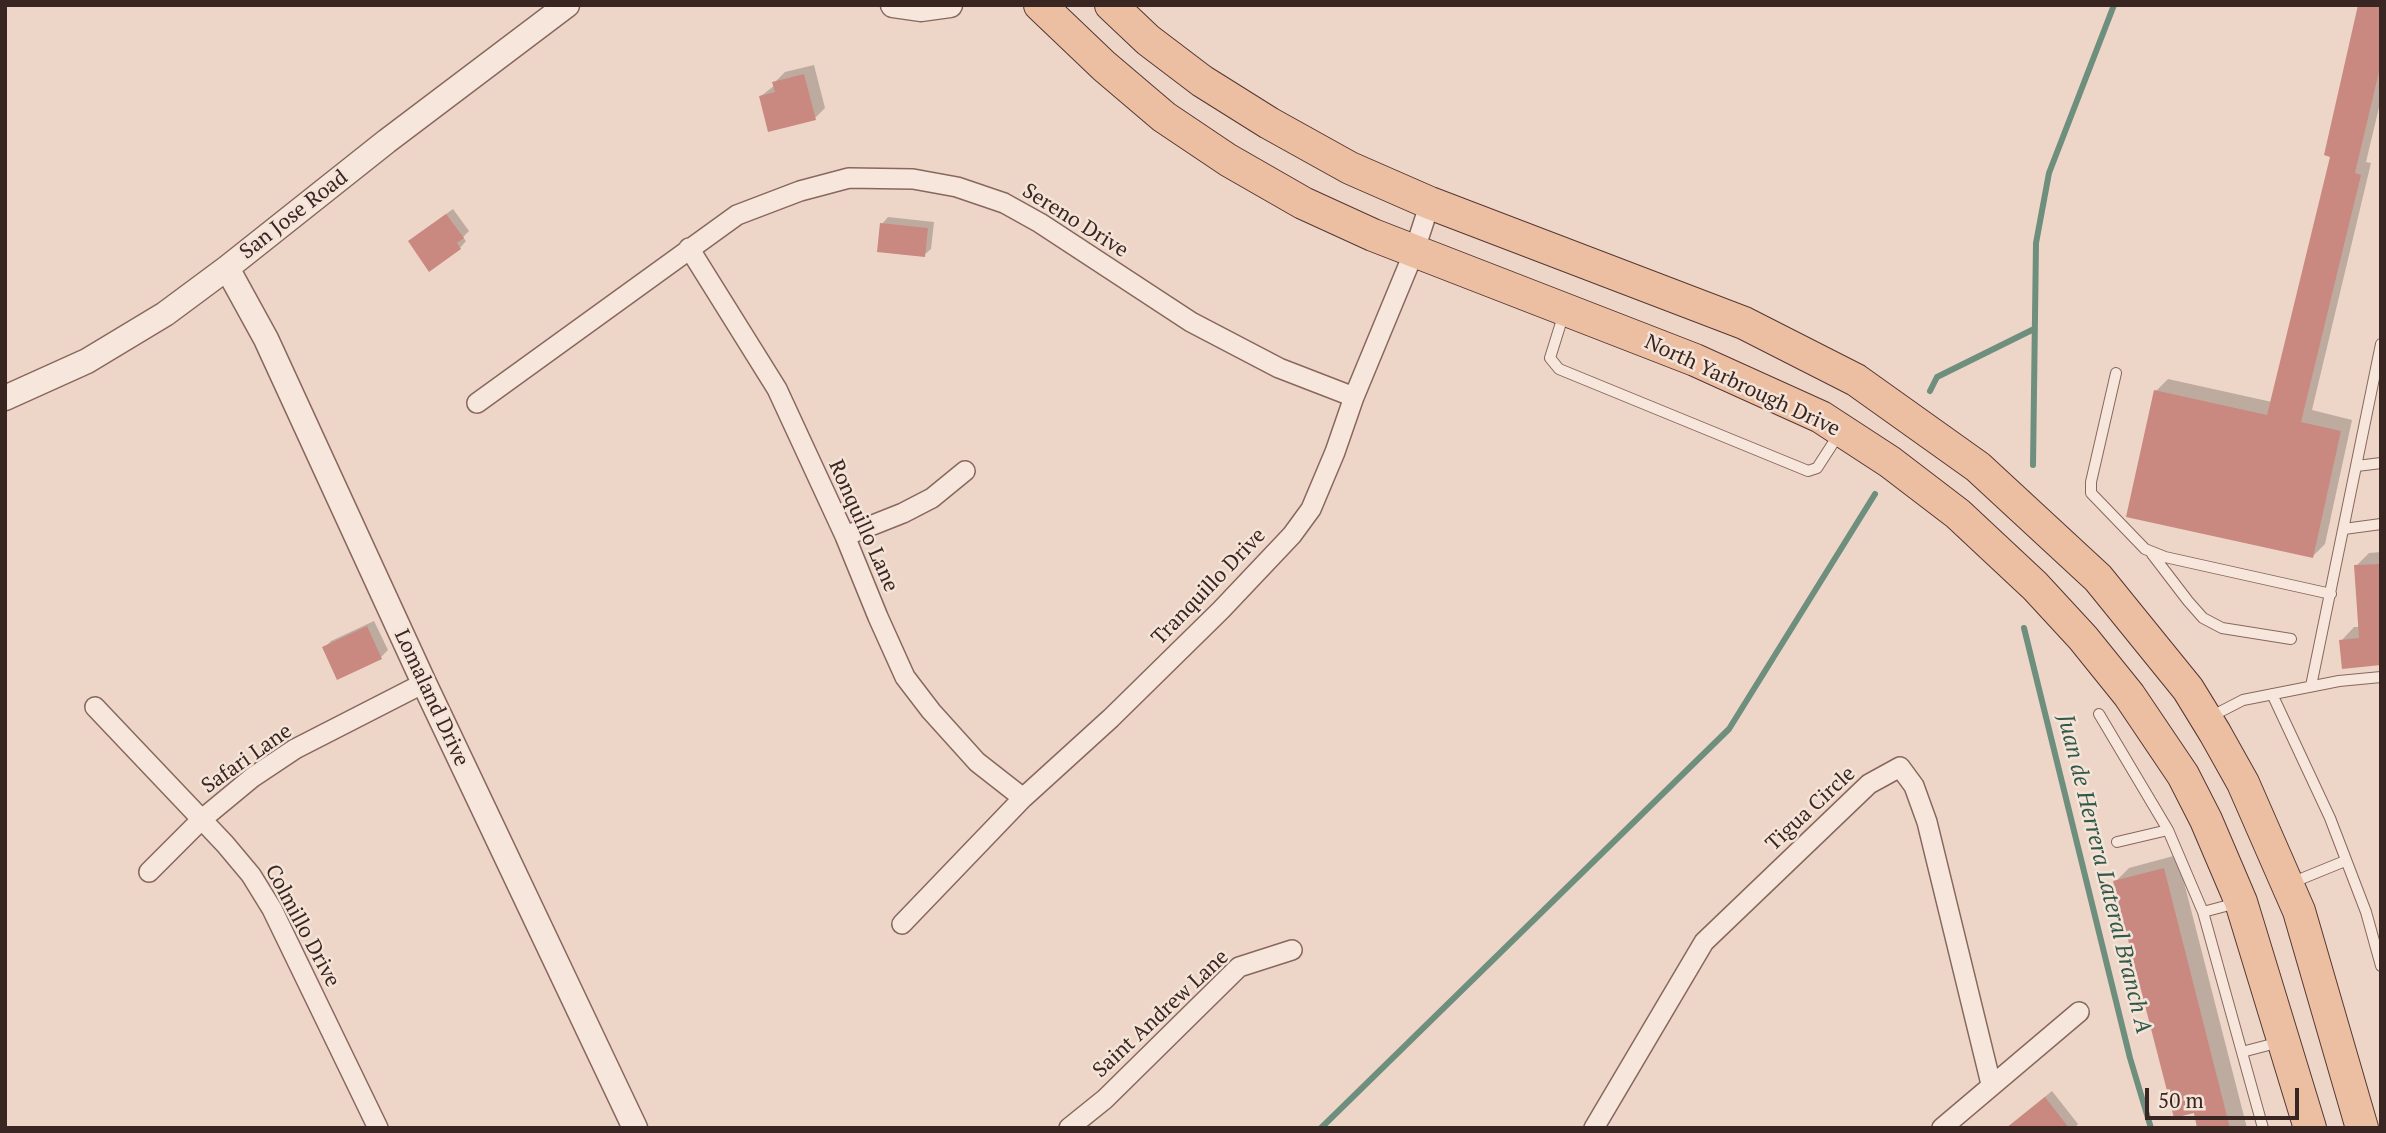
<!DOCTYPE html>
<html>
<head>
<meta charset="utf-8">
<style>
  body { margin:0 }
  #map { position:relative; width:2386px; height:1133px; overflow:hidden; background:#edd6c8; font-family:"PT Serif",serif }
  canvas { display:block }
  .frame { position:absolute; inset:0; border:7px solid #392521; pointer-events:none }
  .scale { position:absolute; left:2145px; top:1088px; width:154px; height:32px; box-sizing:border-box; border:4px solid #392521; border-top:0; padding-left:9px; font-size:21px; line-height:24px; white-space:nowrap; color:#392521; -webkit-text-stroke:5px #f4e3d7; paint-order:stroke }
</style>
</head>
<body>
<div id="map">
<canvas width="2386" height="1133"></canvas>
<div class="frame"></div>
<div class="scale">50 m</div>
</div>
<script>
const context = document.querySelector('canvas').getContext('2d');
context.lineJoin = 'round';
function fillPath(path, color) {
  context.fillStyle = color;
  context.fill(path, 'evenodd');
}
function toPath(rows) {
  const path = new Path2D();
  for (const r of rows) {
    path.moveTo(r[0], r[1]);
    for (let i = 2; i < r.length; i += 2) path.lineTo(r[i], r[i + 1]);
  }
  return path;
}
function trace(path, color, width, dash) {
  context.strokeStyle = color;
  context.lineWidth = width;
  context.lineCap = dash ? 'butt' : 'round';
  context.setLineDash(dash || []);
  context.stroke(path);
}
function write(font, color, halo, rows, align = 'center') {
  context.font = font + ' "PT Serif",serif';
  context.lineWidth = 5;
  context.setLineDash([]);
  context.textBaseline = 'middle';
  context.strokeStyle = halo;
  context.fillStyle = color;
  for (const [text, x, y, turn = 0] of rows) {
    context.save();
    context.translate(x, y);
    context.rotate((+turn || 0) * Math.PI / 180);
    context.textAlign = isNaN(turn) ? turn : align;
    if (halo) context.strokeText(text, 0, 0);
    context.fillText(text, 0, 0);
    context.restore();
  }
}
fillPath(toPath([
  [2381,5,2381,99,2366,162,2371,163,2312,410,2352,420,2325,544,2313,556,2156,391,2168,379,2272,402],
  [814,65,825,108,815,118,761,96,775,85,774,83,785,72],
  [453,209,469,231,463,237,466,241,460,248,417,235],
  [888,217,934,222,931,249,924,255,882,224],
  [2381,552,2381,663,2341,641,2354,627,2360,627,2356,566,2369,553],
  [374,621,388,650,381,657,324,648,331,641],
  [2177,855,2247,1128,2199,1128,2115,882,2129,868],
  [2052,1091,2078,1124,2075,1128,2017,1128,2020,1117]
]), '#0003');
trace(toPath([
  [1930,391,1937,377,2034,329],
  [2033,465,2036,243,2049,173,2114,5],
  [2024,628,2130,1058,2151,1128],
  [1321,1128,1729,729,1875,494]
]), '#6f8f7e', 6);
fillPath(toPath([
  [2358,5,2381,5,2381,63,2355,173,2361,175,2301,422,2341,431,2313,558,2126,517,2154,390,2267,415,2330,157,2324,155],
  [804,74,816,120,768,132,759,96,775,92,772,82],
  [446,214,464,238,457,243,461,249,429,272,408,241],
  [880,223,928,228,925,257,877,252],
  [2381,564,2381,665,2342,669,2339,640,2359,638,2354,565],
  [367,626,382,659,337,680,322,647],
  [2164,868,2230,1128,2197,1128,2194,1113,2174,1118,2113,881],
  [2045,1097,2069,1128,2006,1128]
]), '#c98880');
const service = toPath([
  [1564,313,1550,358,1559,369,1808,471,1817,468,1839,434],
  [2116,373,2091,482,2091,493,2145,549,2165,557,2331,594],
  [2357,466,2381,463],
  [2344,529,2381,524],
  [2152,554,2188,601,2203,618,2222,628,2291,639],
  [2311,686,2381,344],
  [2272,694,2330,818,2366,912,2381,966],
  [2099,714,2168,830],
  [2210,717,2243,700,2339,681,2381,677],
  [2117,842,2168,830,2203,912,2237,903],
  [2291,883,2345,861],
  [2203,912,2263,1128],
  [2242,1052,2280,1042]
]);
const minor = toPath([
  [689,248,777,389,845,536,878,617,905,677,931,711,977,762,1023,798],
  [477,403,737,215,800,191,849,178,913,179,957,187,1004,203,1040,223,1191,322,1279,368,1354,397],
  [845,536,903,513,932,498,965,471],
  [95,707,225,844,251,875,272,909,378,1128],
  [149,872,201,820,253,777,295,749,424,683],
  [902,924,1023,798,1111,718,1221,610,1292,535,1311,509,1335,452,1354,397,1414,252,1430,203],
  [1069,1128,1105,1099,1239,967,1292,950],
  [1594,1128,1704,942,1869,784,1900,767,1914,786,1927,822,1991,1084],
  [1942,1128,2079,1012]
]);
const tertiary = toPath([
  [893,5,921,9,950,5],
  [227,268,266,339,424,683,635,1128],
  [5,398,87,361,165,314,227,268,387,141,567,5]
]);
const primary = toPath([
  [1040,5,1104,66,1164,117,1228,160,1303,203,1373,235,1695,360,1821,417,1890,462,1958,514,2035,586,2083,638,2129,695,2183,775,2206,820,2241,902,2310,1128],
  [1111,5,1148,40,1202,81,1269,123,1350,168,1430,203,1744,323,1856,380,1978,467,2098,578,2188,689,2215,733,2243,783,2299,911,2362,1128]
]);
trace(service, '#88675e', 12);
trace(minor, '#88675e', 22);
trace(tertiary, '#88675e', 27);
trace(primary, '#563732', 34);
trace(service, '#f7e6db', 10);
trace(minor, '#f7e6db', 19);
trace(tertiary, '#f7e6db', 24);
trace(primary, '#edbfa2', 32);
write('21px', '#392521', '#f4e3d7', [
  ["San Jose Road",294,215,-38],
  ["Sereno Drive",1075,221,32],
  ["North Yarbrough Drive",1742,386,25],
  ["Ronquillo Lane",863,526,66],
  ["Tranquillo Drive",1209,587,-46],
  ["Lomaland Drive",431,698,65],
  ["Safari Lane",247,759,-35],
  ["Tigua Circle",1811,809,-43],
  ["Colmillo Drive",302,926,62],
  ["Saint Andrew Lane",1161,1014,-43]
]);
write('italic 23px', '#315849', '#f4e3d7', [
  ["Juan de Herrera Lateral Branch A",2104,874,76]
]);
</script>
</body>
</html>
